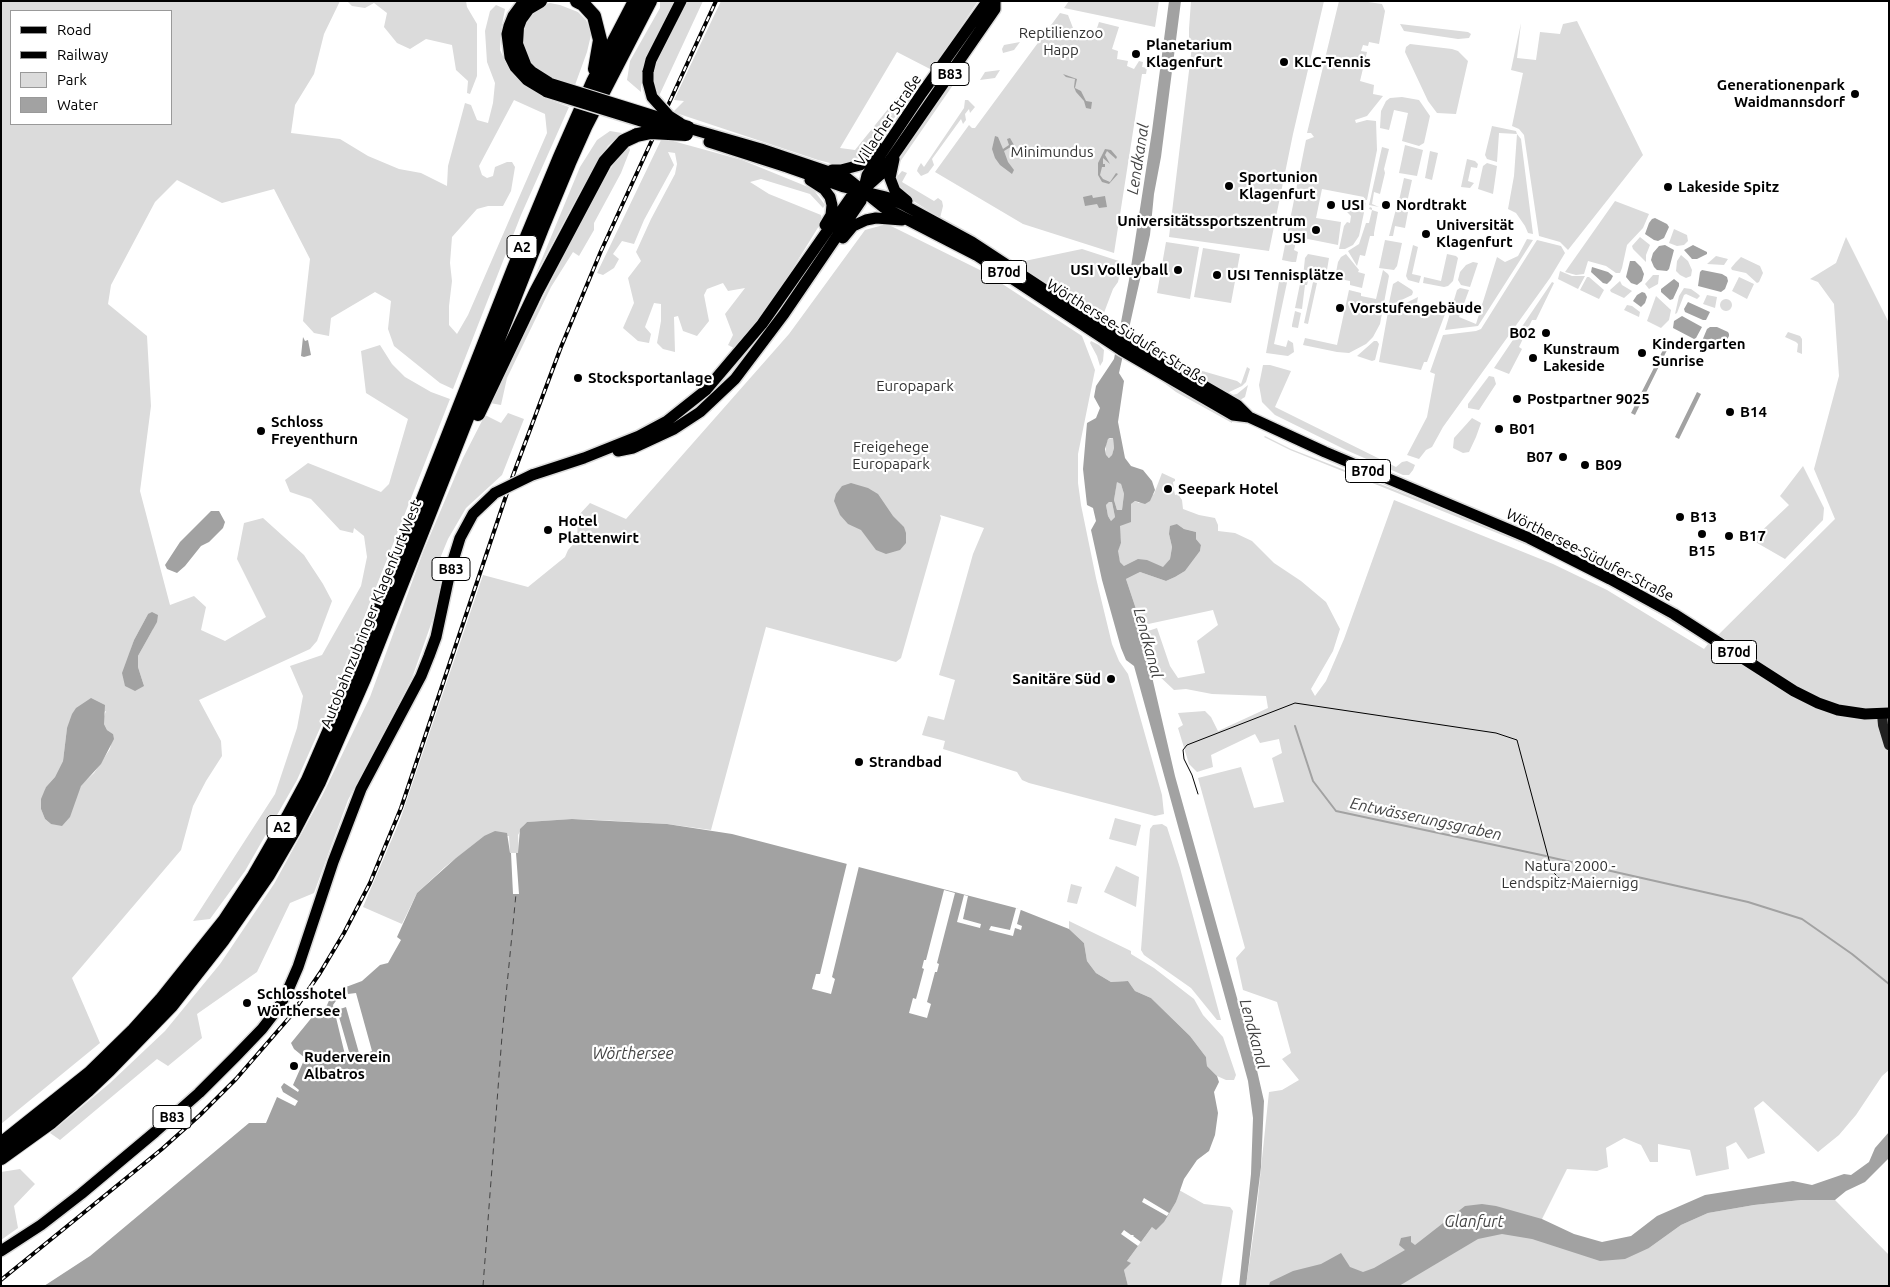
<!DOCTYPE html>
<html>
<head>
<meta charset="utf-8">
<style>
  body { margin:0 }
  #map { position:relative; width:1890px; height:1287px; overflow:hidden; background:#fff; font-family:Ubuntu,sans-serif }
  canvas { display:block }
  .frame { position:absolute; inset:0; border:2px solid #000; pointer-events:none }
  .legend { position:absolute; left:10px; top:10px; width:162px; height:115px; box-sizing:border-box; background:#fff; border:1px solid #999; margin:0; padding:6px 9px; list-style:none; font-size:15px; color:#000 }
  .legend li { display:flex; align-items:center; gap:10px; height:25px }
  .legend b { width:25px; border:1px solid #999 }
</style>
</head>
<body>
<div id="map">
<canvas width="1890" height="1287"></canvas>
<div class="frame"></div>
<ul class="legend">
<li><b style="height:6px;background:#000"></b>Road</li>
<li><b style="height:6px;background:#000"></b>Railway</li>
<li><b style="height:14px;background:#dbdbdb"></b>Park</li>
<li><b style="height:14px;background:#a2a2a2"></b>Water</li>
</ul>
</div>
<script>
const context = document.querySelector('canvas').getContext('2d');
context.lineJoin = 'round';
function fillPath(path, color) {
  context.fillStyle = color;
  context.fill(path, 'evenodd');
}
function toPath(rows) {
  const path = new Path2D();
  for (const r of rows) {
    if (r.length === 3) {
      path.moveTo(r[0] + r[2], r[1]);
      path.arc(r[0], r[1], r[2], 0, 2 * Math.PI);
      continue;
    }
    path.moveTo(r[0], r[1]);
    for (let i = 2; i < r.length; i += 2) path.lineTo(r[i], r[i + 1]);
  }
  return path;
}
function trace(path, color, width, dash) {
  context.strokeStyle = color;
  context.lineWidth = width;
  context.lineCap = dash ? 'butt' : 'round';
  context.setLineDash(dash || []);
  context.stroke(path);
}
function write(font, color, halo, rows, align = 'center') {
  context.font = font + ' Ubuntu,sans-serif';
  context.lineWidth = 4.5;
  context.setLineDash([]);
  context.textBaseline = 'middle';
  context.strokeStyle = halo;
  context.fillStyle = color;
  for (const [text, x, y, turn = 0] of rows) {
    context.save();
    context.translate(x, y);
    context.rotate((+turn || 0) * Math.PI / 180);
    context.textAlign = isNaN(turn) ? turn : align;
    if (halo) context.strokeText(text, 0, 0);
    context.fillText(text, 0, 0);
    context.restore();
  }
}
fillPath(toPath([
  [1,1,340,1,324,34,314,74,295,105,291,133,340,139,368,156,399,169,421,173,447,186,448,166,465,103,471,105,477,120,488,123,493,103,495,83,487,62,485,31,490,11,496,5,505,9,501,30,500,50,508,67,520,82,550,100,569,107,521,215,453,389,440,383,394,346,388,329,391,301,375,292,331,318,329,336,314,333,303,321,310,259,274,189,222,203,177,180,155,202,111,285,108,304,147,336,151,406,140,491,170,605,194,596,206,607,201,630,225,641,266,617,237,559,244,523,263,518,304,555,323,584,332,601,317,641,310,649,199,700,221,741,222,756,206,781,193,806,181,850,72,978,100,1043,1,1124],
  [11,11,171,11,171,124,11,124],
  [514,100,545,114,547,133,468,315,457,334,449,325,449,306,452,281,450,263,452,237,477,209,488,206,503,206,511,191,515,167,512,162,507,162,495,167,493,176,487,178,482,175,479,166],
  [148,614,153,629,138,656,138,667,144,686,130,652,134,640],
  [106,711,103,719,104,724,107,730,113,734,110,749,94,773,81,785,75,799,51,824,45,819,41,809,46,787,55,777,63,761,67,728],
  [347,1,466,1,467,7,477,24,477,76,470,94,467,93,468,81,456,70,452,45,426,39,410,49,397,43,384,27,387,13,374,3,365,8,352,6],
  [660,1,675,1,645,58,641,73,641,92,627,80,630,61,660,8],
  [688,1,703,1,659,96,653,78,656,58],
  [721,1,978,1,932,70,897,52,840,148,855,150,913,78,924,81,866,153,855,162,842,166,818,160,673,112,684,101,674,100],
  [1069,1,1159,1,1155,27,1064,8],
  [1191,1,1324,1,1293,134,1269,251,1169,237,1192,46,1189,46,1189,29],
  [1339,1,1361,1,1382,4,1385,11,1379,44,1369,42,1368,46,1363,45,1361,51,1367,52,1360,81,1374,85,1373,94,1383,96,1367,116,1355,120,1356,123,1367,120,1376,121,1377,150,1367,200,1363,200,1364,197,1322,189,1316,218,1341,222,1338,245,1303,238,1302,242,1296,242,1294,250,1298,252,1296,262,1292,262,1282,260,1306,140,1314,137,1311,133,1307,133],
  [550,3,560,5,578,12,586,20,590,29,591,35,587,52,575,85,549,78,534,69,524,58,519,36,528,15,542,5],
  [1060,13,1068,15,1073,28,1095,34,1099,22,1119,27,1112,49,1118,51,1117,59,1128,61,1127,66,1134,69,1139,61,1143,62,1142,67,1147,68,1146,74,1142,74,1114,253,1023,224,935,172,969,125,972,128,975,128],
  [1577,21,1643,155,1568,250,1560,242,1539,236,1524,135,1519,129,1512,126,1523,73,1511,70,1521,23,1517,58,1536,60,1540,32,1560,34,1563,24],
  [1400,24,1468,32,1471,34,1469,38,1458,39,1404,31],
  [1020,42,1014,50,1003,53,1002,49,1004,45],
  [1410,44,1452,49,1458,51,1468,61,1456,114,1437,113,1428,101,1405,52,1406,47],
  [1000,70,995,78,980,80,985,72],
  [953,85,893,172,896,161,946,86],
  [1402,97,1419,100,1430,116,1424,143,1419,146,1402,141,1408,113,1394,110,1389,130,1380,128,1381,111,1386,101,1390,98],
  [965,100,968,100,975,107,970,113,969,109,965,114,966,120,963,124,961,119,932,159,934,165,928,173,921,176,917,171,918,168,921,163,924,167,964,108],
  [1492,126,1516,131,1517,134,1521,139,1533,234,1528,233,1525,226,1516,213,1508,209,1514,176,1517,134,1499,133,1497,162,1487,159,1485,155],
  [610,131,622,133,608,146,579,194,534,278,580,167,597,140],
  [662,138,742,160,813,189,825,205,823,208,810,194,761,179,750,182,769,194,821,215,822,221,782,286,736,349,728,345,733,335,725,314,745,288,728,291,723,283,707,289,704,295,709,321,697,336,683,331,678,316,674,317,675,352,663,349,657,343,661,321,661,304,654,303,645,327,651,334,649,343,638,341,623,328,634,303,628,278,641,261,636,252,651,219,675,174,677,164,675,153,668,152,674,165,644,220,634,244,622,241,613,254,619,259,614,268,603,275,597,273],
  [1405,145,1423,150,1417,176,1399,173],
  [629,147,630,150,621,173,594,223,594,230,579,256,573,252,551,287,507,378,501,405,490,403,589,205,620,153],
  [1382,147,1389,149,1384,169,1385,173,1380,194,1374,192,1372,204,1379,207,1369,205],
  [1430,151,1438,153,1432,180,1425,178],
  [1467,159,1475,161,1478,164,1477,168,1471,167,1468,181,1474,183,1470,188,1461,187],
  [1487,163,1497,166,1493,194,1478,189,1483,166],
  [902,171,907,173,902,182,934,201,938,198,942,201,943,206,940,218,901,193,894,180],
  [1404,178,1412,180,1406,207,1398,205],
  [1350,200,1366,203,1359,236,1353,245,1345,249,1339,249,1344,226,1347,222,1350,223,1351,216,1347,212],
  [1615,201,1649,214,1643,228,1627,245,1622,268,1620,273,1616,273,1606,266,1588,261,1584,274,1576,275,1565,272],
  [1370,207,1372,208,1372,210,1378,212,1374,233,1374,236,1370,236,1365,256,1360,255,1357,266,1348,251,1359,244,1366,223,1369,223,1372,210,1369,209],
  [1396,209,1408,212,1405,228,1395,226,1393,236,1389,236],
  [887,224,984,272,1082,336,1095,370,1078,454,1078,483,1081,505,1096,578,1112,644,1119,661,1128,674,1162,795,1164,814,1155,816,1029,783,1022,780,1017,772,943,749,945,741,922,735,928,716,944,720,955,680,939,675,973,554,984,528,940,515,941,518,901,658,896,662,766,627,711,830,667,824,599,820,572,819,527,822,523,826,518,835,519,853,510,853,509,836,484,836,445,867,417,893,402,924,363,907,400,820,483,575,528,587,565,557,568,550,577,540,578,516,590,503,626,519,789,334,865,230],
  [1674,229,1687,235,1688,241,1684,245,1677,246,1669,243],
  [1640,237,1650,245,1646,255,1646,262,1633,249,1632,246],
  [1846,237,1889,323,1889,1070,1882,1076,1856,1115,1839,1135,1818,1152,1763,1101,1754,1108,1765,1153,1748,1159,1736,1142,1726,1147,1729,1169,1696,1176,1690,1150,1658,1144,1658,1162,1650,1162,1641,1145,1624,1138,1606,1148,1608,1167,1597,1171,1567,1169,1532,1239,1649,1248,1681,1225,1708,1213,1754,1205,1801,1200,1835,1200,1889,1255,1889,1286,1246,1286,1256,1216,1269,1092,1282,1090,1299,1080,1282,1059,1291,1053,1277,1002,1243,990,1236,958,1245,948,1198,778,1241,767,1254,808,1284,802,1272,758,1282,753,1279,739,1260,743,1255,734,1211,755,1213,767,1197,772,1189,764,1178,728,1183,725,1178,713,1205,711,1211,717,1218,731,1268,708,1266,696,1212,694,1186,689,1174,690,1156,673,1145,632,1157,628,1170,666,1178,678,1205,673,1197,641,1218,625,1213,610,1139,626,1137,612,1126,579,1140,572,1166,581,1175,577,1185,571,1200,551,1201,545,1196,539,1196,532,1184,529,1177,524,1169,534,1172,547,1170,559,1163,568,1124,566,1120,562,1117,551,1121,543,1119,526,1131,504,1135,501,1139,503,1154,494,1162,473,1175,479,1175,481,1173,482,1174,490,1175,495,1178,494,1182,500,1183,509,1199,515,1215,518,1218,525,1218,531,1235,533,1252,541,1274,563,1301,581,1326,602,1340,629,1333,651,1311,689,1315,696,1326,681,1344,639,1394,500,1553,564,1607,590,1704,649,1708,644,1663,616,1612,587,1537,549,1290,450,1264,437,1265,436,1291,449,1513,536,1613,584,1711,642,1835,519,1814,469,1839,376,1834,304,1818,282,1810,279,1836,263],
  [1527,239,1533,240,1478,326,1445,330,1457,290,1460,288,1469,290,1459,317,1476,324,1497,257,1505,262,1518,256],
  [1385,240,1402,243,1397,266,1394,270,1379,268],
  [1537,240,1561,246,1565,253,1550,278,1443,427,1432,447,1426,450,1419,459,1407,455,1427,417,1435,374,1430,372,1443,335,1476,331,1481,329],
  [1166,242,1199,247,1190,299,1157,293],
  [1413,245,1418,247,1412,274,1421,276,1419,283,1408,280,1406,276],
  [1203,248,1240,254,1231,303,1194,297],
  [1082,249,1122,262,1118,282,1113,289,1102,318,1084,303,1061,294,1015,263],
  [1308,254,1329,258,1326,276,1319,274,1317,280,1303,277,1305,258],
  [1346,254,1359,270,1358,272,1365,274,1362,288,1350,285,1350,281,1335,278,1338,262,1341,257],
  [1447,254,1456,256,1458,258,1453,281,1448,286,1444,287,1423,283,1424,277,1441,281],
  [1681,255,1688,261,1692,270,1691,276,1686,278,1680,275,1676,271,1677,261],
  [1716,256,1728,259,1724,265,1707,264],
  [1741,257,1760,266,1763,273,1759,282,1757,283,1746,273,1732,270,1731,268,1736,262],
  [1473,262,1478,263,1470,287,1461,285,1458,280,1460,272,1466,265],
  [1383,270,1388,274,1389,276,1380,324,1373,337,1366,344,1349,353,1337,352,1303,345,1305,338,1337,345,1349,290,1361,293,1361,296,1376,299],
  [1281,271,1289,273,1274,344,1286,347,1288,340,1293,343,1294,352,1288,356,1266,353],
  [1560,271,1572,276,1585,276,1578,289,1558,279],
  [1653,275,1659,275,1658,284,1649,289,1645,284],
  [1587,277,1589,277,1604,290,1599,299,1580,290],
  [1739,277,1754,284,1747,299,1732,291],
  [1301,279,1308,281,1307,285,1305,285,1302,309,1295,308],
  [1398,281,1412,290,1413,292,1412,295,1391,305,1389,303,1393,284],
  [1620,281,1622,285,1632,291,1624,298,1611,292,1610,290],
  [1313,282,1317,283,1308,324,1304,323],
  [1552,282,1554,283,1536,320,1532,320,1519,347,1522,349,1509,374,1494,368],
  [1684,288,1691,289,1698,294,1700,296,1697,299,1686,294,1684,295,1677,313,1675,314,1679,296],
  [1707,295,1717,297,1715,308,1703,304],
  [1656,296,1671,310,1669,320,1661,328,1647,321],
  [1418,297,1417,303,1443,309,1444,304,1448,306,1427,362,1424,362,1421,370,1379,362,1388,312],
  [1726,305,6],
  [1627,305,1632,306,1640,312,1639,317,1624,310],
  [1295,311,1301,313,1298,328,1292,327,1292,325],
  [1788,332,1800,336,1802,339,1802,354,1797,352,1798,344,1796,342,1785,337],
  [1091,341,1099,345,1104,350,1103,361,1100,366,1097,356,1090,343],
  [1374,341,1377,341,1379,344,1375,360,1372,361,1357,356],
  [380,345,392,364,405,377,431,392,450,399,325,717,297,780,245,871,210,919,193,921,275,794,297,728,303,696,290,666,322,655,361,586,367,557,364,536,354,528,353,533,340,530,311,499,290,492,285,480,308,463,381,492,389,484,408,419,366,393,361,351],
  [1263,365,1270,365,1291,371,1275,407,1396,467,1402,462,1407,461,1415,465,1413,470,1409,475,1403,475,1346,450,1275,415,1262,402,1261,396,1259,385],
  [1143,367,1232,420,1232,423,1176,392],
  [1247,367,1250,369,1246,382,1242,386,1227,393,1196,377,1199,370,1237,381,1241,384],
  [1489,376,1494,377,1496,384,1479,410,1468,408,1468,404],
  [1248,385,1245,397,1240,400,1227,396,1237,394],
  [508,413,524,419,502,475,466,508,448,539,441,556,443,567,436,610,412,678,348,800,314,893,290,903,257,972,197,1014,202,1038,168,1066,157,1059,60,1140,50,1133,110,1083,165,1031,220,964,274,884,322,796,370,697,423,552,463,458,485,415,501,423],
  [1472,418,1481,423,1476,437,1469,452,1463,453,1453,448,1454,438],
  [1113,438,1114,448,1112,455,1110,458,1106,456,1106,444,1108,439],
  [1803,466,1824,508,1823,520,1785,559,1752,540,1789,505,1780,496],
  [1117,481,1121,484,1124,494,1122,510,1117,510,1114,500],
  [1109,502,1112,502,1115,517,1111,521,1108,516,1106,505],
  [1115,818,1141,825,1136,846,1109,839],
  [1162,824,1167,827,1180,868,1221,1020,1217,1020,1191,988,1144,955,1141,950,1150,829,1153,825],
  [1116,866,1139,877,1136,907,1104,892],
  [1071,884,1082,887,1077,904,1067,902],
  [1069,921,1131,951,1131,954,1154,968,1194,999,1203,1015,1223,1037,1236,1075,1234,1080,1226,1080,1217,1076,1207,1066,1206,1057,1190,1036,1151,998,1135,991,1128,981,1111,982,1096,973,1087,961,1084,943,1069,929],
  [20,1169,35,1184,14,1206,18,1228,1,1240,1,1172],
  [1179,1190,1204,1204,1230,1207,1233,1211,1221,1286,1128,1286,1124,1270,1130,1263,1127,1261,1152,1227,1167,1216,1176,1202]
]), '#dbdbdb');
fillPath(toPath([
  [1169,1,1181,1,1161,157,1154,194,1150,235,1119,373,1124,381,1118,422,1125,458,1131,466,1143,470,1152,481,1155,490,1150,501,1145,504,1135,501,1131,504,1131,522,1120,526,1121,543,1118,551,1120,562,1124,566,1138,559,1147,560,1163,567,1170,559,1172,547,1169,534,1170,526,1177,524,1184,529,1196,532,1196,539,1201,545,1200,551,1185,571,1175,577,1166,581,1140,572,1126,579,1137,612,1175,776,1256,1066,1264,1101,1261,1167,1246,1286,1239,1286,1251,1174,1253,1118,1248,1081,1134,666,1126,660,1121,648,1102,580,1091,530,1096,521,1093,508,1087,505,1083,469,1087,423,1096,418,1100,408,1094,397,1096,386,1114,359,1129,280,1152,131],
  [1110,438,1113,438,1114,448,1112,455,1109,458,1106,455,1105,449,1108,439],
  [1117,482,1121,484,1124,494,1122,510,1117,510,1114,500],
  [1109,502,1112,502,1115,517,1111,521,1108,516,1106,505],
  [1063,74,1077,79,1075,88,1081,91,1086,101,1092,102,1091,109,1086,108,1084,101,1076,92,1074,87,1075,79,1066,77],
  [995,136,998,137,1003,149,1009,145,1007,139,1010,138,1014,145,1004,151,1008,162,1014,170,1012,174,1000,165,995,158,992,149],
  [1105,149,1111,150,1117,157,1116,159,1107,151,1105,155,1110,164,1103,158,1103,164,1105,164,1105,167,1102,167,1100,175,1103,179,1110,182,1116,173,1118,174,1109,184,1102,182,1098,175,1098,163],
  [1092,195,1093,198,1105,196,1107,207,1099,208,1097,204,1085,206,1083,197],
  [1655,218,1667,224,1669,227,1664,238,1658,241,1654,240,1645,234,1649,223,1652,219],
  [1665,245,1674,250,1669,269,1667,271,1657,270,1654,267,1651,260,1653,253,1659,246],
  [1693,245,1707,252,1707,254,1697,259,1692,259,1684,250],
  [1630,261,1635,261,1641,267,1644,274,1642,281,1637,285,1631,283,1626,277],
  [1592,267,1608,272,1613,276,1611,280,1607,284,1603,283,1591,272],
  [1702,270,1722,274,1727,277,1728,281,1725,289,1721,292,1698,286,1700,272],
  [1674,279,1679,283,1679,286,1673,299,1670,300,1661,292,1661,289],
  [1642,292,1645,293,1647,297,1645,303,1641,307,1633,301,1637,295],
  [1688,302,1710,312,1706,320,1703,320,1685,312,1684,309],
  [1682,316,1702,327,1696,338,1694,339,1673,328,1674,321],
  [1710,327,1717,327,1728,332,1729,334,1729,336,1721,350,1702,341,1707,329],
  [303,337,305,341,308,340,311,355,304,357,301,356],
  [1666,344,1669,346,1635,415,1631,413],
  [1697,392,1701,394,1679,439,1675,437],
  [851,483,868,488,878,494,893,516,904,527,906,533,906,543,900,550,886,554,876,550,861,530,848,524,840,515,834,501,836,494,842,486],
  [211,511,219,511,225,522,223,528,209,542,201,546,185,566,177,573,167,569,165,565,180,542],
  [152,612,158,615,157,622,138,656,138,667,144,686,135,691,125,686,122,673,134,640,148,614],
  [91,698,105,705,104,724,107,730,113,734,114,739,101,764,81,786,70,817,62,826,51,824,45,819,41,809,41,799,46,787,55,777,63,761,67,728,72,714,76,708],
  [572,819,667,824,732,834,1016,908,1069,929,1084,943,1087,961,1096,973,1111,982,1128,981,1135,991,1151,998,1190,1036,1206,1057,1207,1066,1217,1076,1219,1082,1214,1092,1218,1113,1215,1135,1209,1151,1197,1160,1184,1179,1176,1202,1164,1222,1156,1230,1152,1227,1127,1261,1131,1263,1124,1270,1128,1286,44,1286,90,1256,249,1123,266,1123,277,1097,295,1106,298,1101,283,1092,281,1087,284,1083,298,1092,299,1090,293,1085,305,1058,294,1049,291,1043,313,1016,324,1012,331,996,342,990,343,996,338,998,333,1005,346,1059,350,1064,352,1062,337,1010,346,1007,361,1060,364,1060,365,1054,372,1051,356,993,348,994,346,987,362,981,380,965,388,963,401,940,397,937,417,893,456,858,484,836,495,831,507,833,510,853,518,853,520,829,527,822],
  [1889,1132,1889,1158,1865,1182,1846,1191,1835,1200,1801,1200,1754,1205,1708,1213,1681,1225,1649,1248,1625,1259,1600,1261,1532,1239,1502,1234,1478,1239,1399,1286,1269,1286,1270,1282,1293,1271,1321,1264,1341,1253,1350,1267,1363,1272,1374,1268,1405,1250,1399,1245,1401,1238,1411,1236,1411,1242,1415,1245,1465,1206,1482,1204,1496,1206,1542,1219,1574,1234,1602,1242,1631,1236,1657,1216,1705,1195,1793,1181,1812,1185,1844,1174,1851,1175,1869,1162,1875,1148]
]), '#a2a2a2');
fillPath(toPath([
  [511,853,516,853,519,894,513,894],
  [847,863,859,866,832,977,835,979,831,994,812,989,816,974,820,974],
  [944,890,955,893,937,963,939,964,937,972,935,972,927,1002,931,1004,927,1018,909,1013,913,998,916,999,924,969,922,968,924,960,926,960],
  [964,895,968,896,963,919,981,924,980,928,957,922],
  [1016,908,1021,909,1017,924,1022,926,1021,930,1015,928,1013,936,989,930,991,926,1010,930],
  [1144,1198,1169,1213,1167,1216,1142,1202],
  [1124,1230,1131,1235,1134,1235,1133,1236,1141,1242,1138,1246,1121,1234]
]), '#fff');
trace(toPath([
  [1295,726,1313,781,1336,811,1546,856],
  [1549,857,1748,902,1802,919,1852,954,1889,984]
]), '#a2a2a2', 2);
trace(toPath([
  [483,1286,502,1036,516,894]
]), '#434343', 1, [6, 5]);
const primary = toPath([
  [524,1,513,16,509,26,507,34,510,57,515,67,527,80,547,92],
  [648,72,651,60,681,1],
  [688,128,761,149,847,178,883,207,976,255,1121,350,1233,415,1249,417,1325,452,1529,538,1610,579,1674,614,1794,691,1818,703,1838,710,1865,714,1889,713],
  [709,142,787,167,844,187,886,197,902,204,972,242,1097,324,1237,405,1249,417],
  [894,159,890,178,895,191,907,201],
  [832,170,841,170,860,165,872,156,878,148],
  [810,180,824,189,830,197,832,205,831,215,825,225],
  [843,238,853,226,866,220,876,218,902,220],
  [618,451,633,448,674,429,700,412,735,379,784,314,861,201,867,175,922,93,986,3,991,1],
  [532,475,584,458,639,436,667,421,706,390,762,324,851,197,862,191,880,175,995,9,995,1],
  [1,1251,41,1225,81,1194,155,1132,199,1093,236,1056,262,1029,279,1007,288,990,298,967,333,862,361,789,421,676,429,656,436,637,451,567,460,538,473,514,495,493]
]);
const motorway = toPath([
  [540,1,528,8,520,19,517,27,516,44,525,67,531,73,550,85],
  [577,1,583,4,594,16,600,40,595,69],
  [478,414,536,292,605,162,624,141,637,135],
  [1,1144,90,1073,134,1030,161,1000,225,920,254,876,288,817,308,780,357,667,514,268,560,157,593,82,635,1],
  [1,1158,51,1122,88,1090,109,1070,171,1006,222,941,268,875,293,832,319,782,364,679,542,228,569,163,586,125,650,1]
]);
trace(primary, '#dbdbdb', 14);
trace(motorway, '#dbdbdb', 16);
trace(toPath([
  [1882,714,1883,725,1889,745]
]), '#212121', 10);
trace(primary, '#000', 11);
trace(motorway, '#000', 14);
trace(toPath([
  [1198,794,1192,775,1184,759,1183,750,1187,745,1295,703,1496,733,1517,740,1552,871,1559,878,1564,881,1587,886]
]), '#000', 1);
const rail = toPath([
  [1,1280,162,1149,200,1115,236,1079,289,1018,320,973,344,933,370,883,401,808,512,478,561,347,601,251,716,1]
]);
trace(rail, '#000', 4);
trace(rail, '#fff', 2, [5.5]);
const primaryBridge = toPath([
  [648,72,648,82,652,97,669,116,680,123],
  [547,92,670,130],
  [495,493,532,475]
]);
const motorwayBridge = toPath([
  [550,85,688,128],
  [637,135,651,132,686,134]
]);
trace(primaryBridge, '#dbdbdb', 14, []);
trace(motorwayBridge, '#dbdbdb', 16, []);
trace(primaryBridge, '#000', 11);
trace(motorwayBridge, '#000', 14);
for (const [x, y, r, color] of [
  [1136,54,5,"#000"],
  [1284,62,5,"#000"],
  [1855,94,5,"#000"],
  [1229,186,5,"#000"],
  [1668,187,5,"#000"],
  [1331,205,5,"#000"],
  [1386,205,5,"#000"],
  [1316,230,5,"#000"],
  [1426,234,5,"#000"],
  [1178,270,5,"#000"],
  [1217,275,5,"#000"],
  [1340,308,5,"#000"],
  [1546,333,5,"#000"],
  [1642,353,5,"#000"],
  [1533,358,5,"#000"],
  [578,378,5,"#000"],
  [1517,399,5,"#000"],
  [1730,412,5,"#000"],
  [1499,429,5,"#000"],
  [261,431,5,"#000"],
  [1563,457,5,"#000"],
  [1585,465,5,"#000"],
  [1168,489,5,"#000"],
  [1680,517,5,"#000"],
  [548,530,5,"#000"],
  [1702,534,5,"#000"],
  [1729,536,5,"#000"],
  [1111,679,5,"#000"],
  [859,762,5,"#000"],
  [247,1003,5,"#000"],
  [294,1066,5,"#000"]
]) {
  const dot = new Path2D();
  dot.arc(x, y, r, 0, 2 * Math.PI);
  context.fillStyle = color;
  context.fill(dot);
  trace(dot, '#fff', 2);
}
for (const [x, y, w] of [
  [950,74,38],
  [522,247,30],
  [1004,272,45],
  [1368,471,45],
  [451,569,38],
  [1734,652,45],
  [282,827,30],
  [172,1117,38]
]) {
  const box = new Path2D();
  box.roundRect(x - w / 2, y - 11.5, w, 23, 4);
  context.fillStyle = '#fff';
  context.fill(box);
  trace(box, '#000', 1);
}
write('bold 14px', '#000', null, [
  ["B83",950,74],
  ["A2",522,247],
  ["B70d",1004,272],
  ["B70d",1368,471],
  ["B83",451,569],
  ["B70d",1734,652],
  ["A2",282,827],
  ["B83",172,1117]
]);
write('15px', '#323232', '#fff', [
  ["Reptilienzoo",1061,33],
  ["Happ",1061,50],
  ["Minimundus",1052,152],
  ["Europapark",915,386],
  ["Freigehege",891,447],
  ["Europapark",891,464],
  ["Natura 2000 -",1570,866],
  ["Lendspitz-Maiernigg",1570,883]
]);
write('bold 15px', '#000', '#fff', [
  ["Planetarium",1146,45],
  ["Klagenfurt",1146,62],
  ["KLC-Tennis",1294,62],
  ["Generationenpark",1845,85,"right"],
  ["Waidmannsdorf",1845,102,"right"],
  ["Sportunion",1239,177],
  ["Klagenfurt",1239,194],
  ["Lakeside Spitz",1678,187],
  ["USI",1341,205],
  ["Nordtrakt",1396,205],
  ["Universitätssportszentrum",1306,221,"right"],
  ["USI",1306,238,"right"],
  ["Universität",1436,225],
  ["Klagenfurt",1436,242],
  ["USI Volleyball",1168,270,"right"],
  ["USI Tennisplätze",1227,275],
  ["Vorstufengebäude",1350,308],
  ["B02",1536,333,"right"],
  ["Kindergarten",1652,344],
  ["Sunrise",1652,361],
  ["Kunstraum",1543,349],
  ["Lakeside",1543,366],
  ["Stocksportanlage",588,378],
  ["Postpartner 9025",1527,399],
  ["B14",1740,412],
  ["Schloss",271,422],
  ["Freyenthurn",271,439],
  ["B01",1509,429],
  ["B07",1553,457,"right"],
  ["B09",1595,465],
  ["Seepark Hotel",1178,489],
  ["B13",1690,517],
  ["Hotel",558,521],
  ["Plattenwirt",558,538],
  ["B17",1739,536],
  ["B15",1702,551,"center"],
  ["Sanitäre Süd",1101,679,"right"],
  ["Strandbad",869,762],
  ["Schlosshotel",257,994],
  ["Wörthersee",257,1011],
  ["Ruderverein",304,1057],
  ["Albatros",304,1074]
], 'left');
write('15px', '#000', '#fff', [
  ["Villacher Straße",888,120,-56],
  ["Wörthersee-Südufer-Straße",1127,332,32],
  ["Wörthersee-Südufer-Straße",1590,555,27],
  ["Autobahnzubringer Klagenfurt West",371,614,-68]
]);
write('italic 16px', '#434343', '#fff', [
  ["Lendkanal",1138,159,-81],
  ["Lendkanal",1148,643,75],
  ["Entwässerungsgraben",1426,819,12],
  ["Lendkanal",1254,1034,75],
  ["Wörthersee",633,1054],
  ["Glanfurt",1474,1222]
]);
</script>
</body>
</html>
